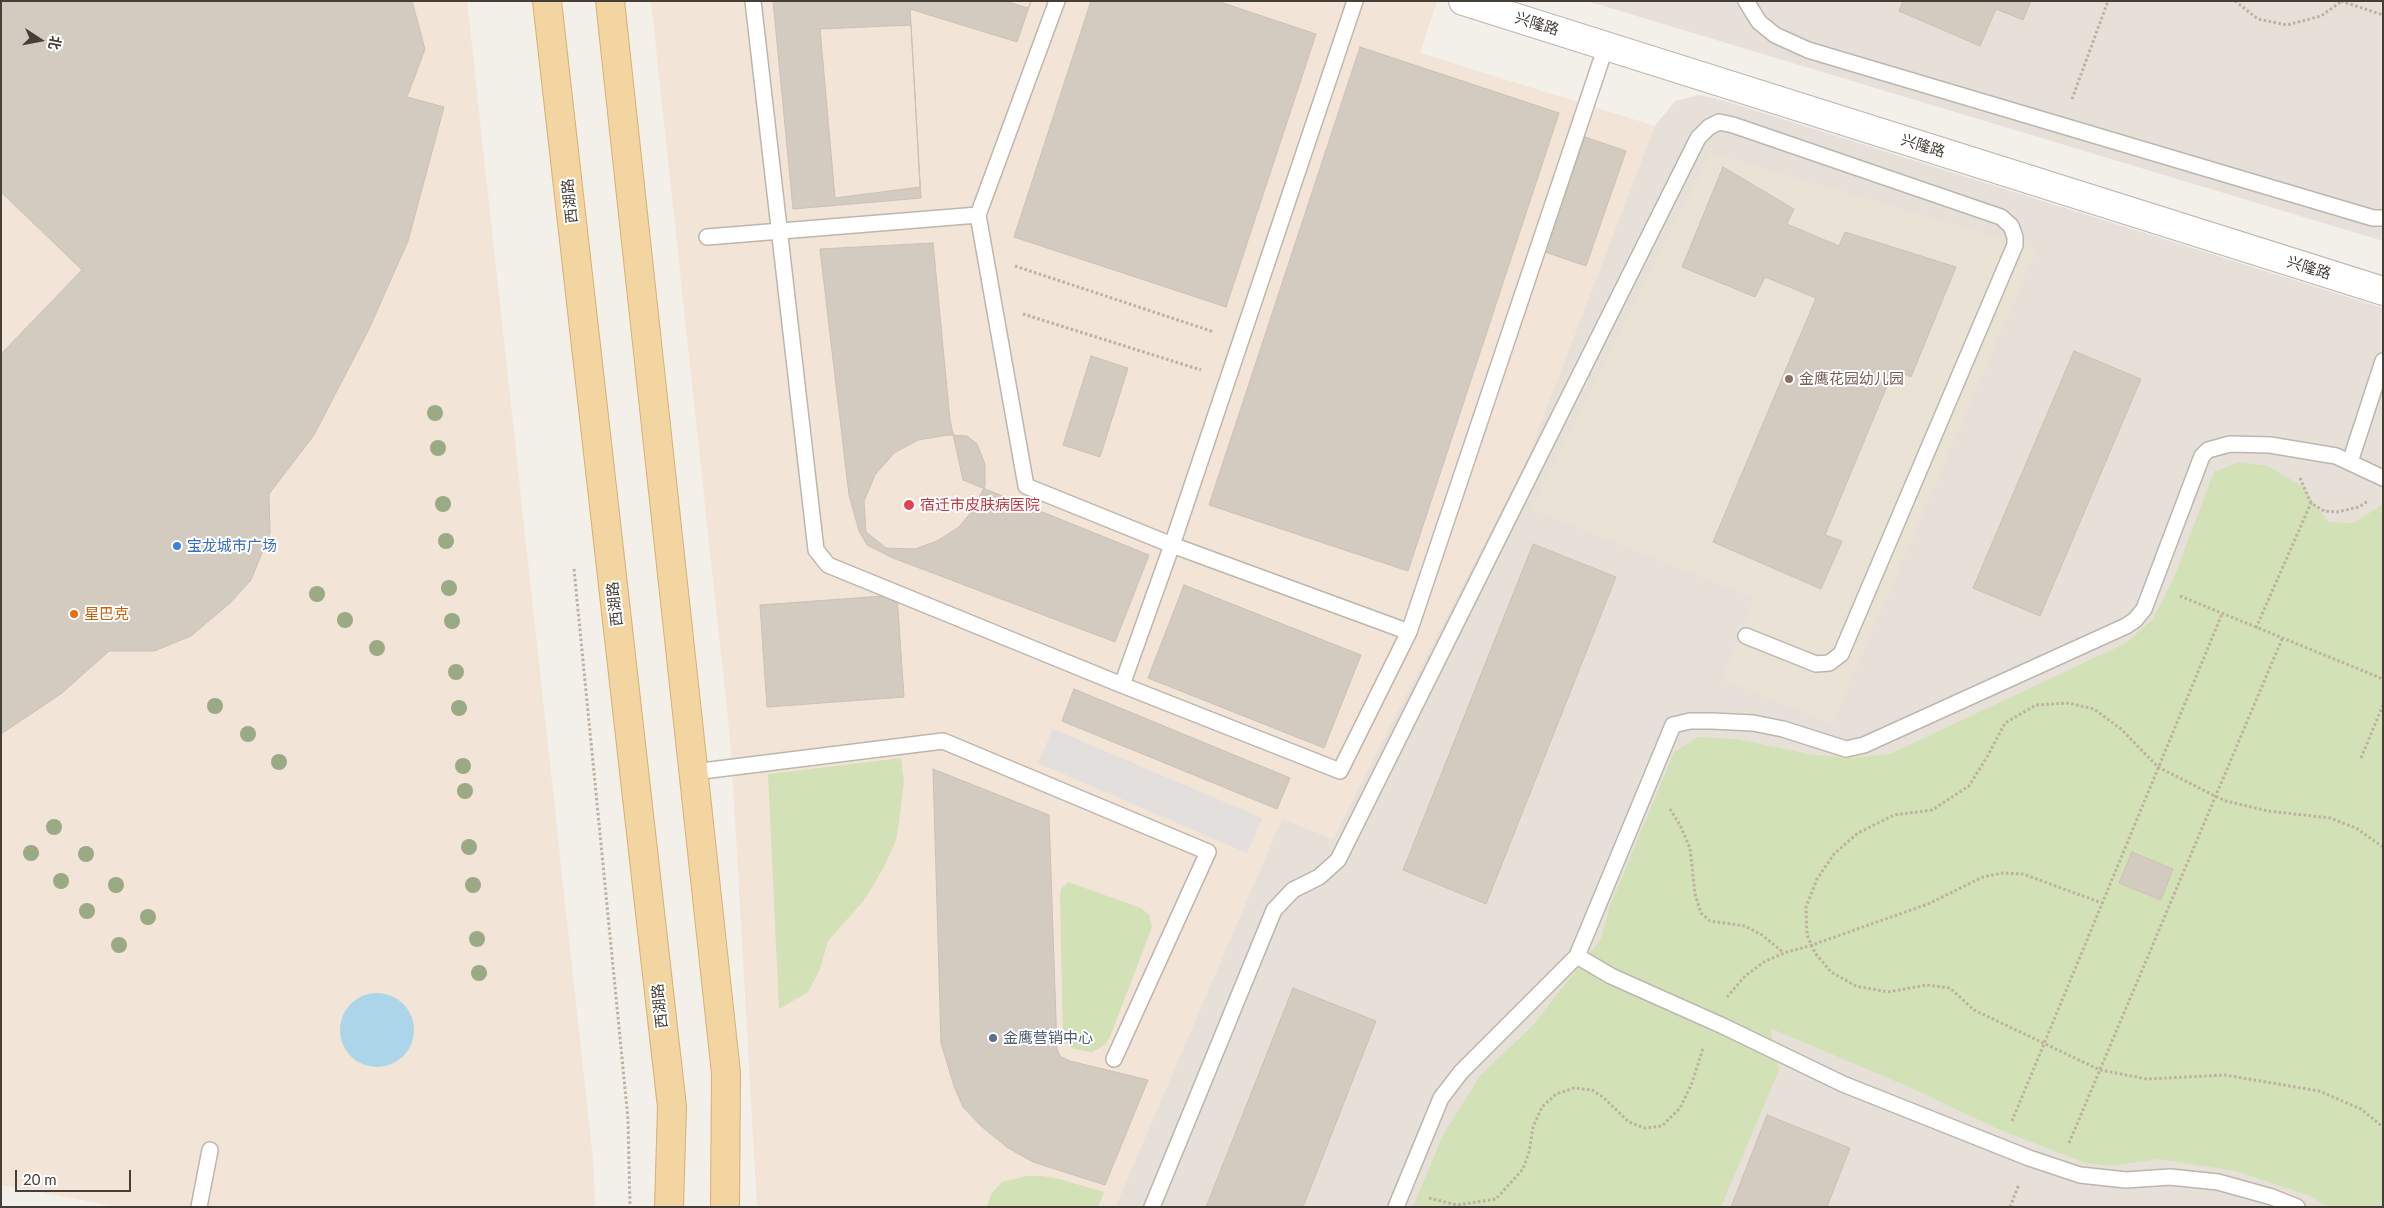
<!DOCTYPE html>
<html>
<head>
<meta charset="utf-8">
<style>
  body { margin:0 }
  #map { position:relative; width:2384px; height:1208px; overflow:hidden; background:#f3efe9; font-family:Lato,"Noto Sans SC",sans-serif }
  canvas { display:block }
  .frame { position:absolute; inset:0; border:2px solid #453f38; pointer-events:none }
  .north { position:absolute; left:15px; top:15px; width:50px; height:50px; -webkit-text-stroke:4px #fff; paint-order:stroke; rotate:101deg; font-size:14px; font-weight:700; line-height:20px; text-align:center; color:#453f38 }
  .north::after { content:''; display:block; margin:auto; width:18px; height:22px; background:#453f38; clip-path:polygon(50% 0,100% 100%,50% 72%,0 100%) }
  .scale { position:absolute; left:15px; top:1170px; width:116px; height:22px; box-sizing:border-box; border:2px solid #453f38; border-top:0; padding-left:6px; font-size:15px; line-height:18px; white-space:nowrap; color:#453f38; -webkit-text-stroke:4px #fff; paint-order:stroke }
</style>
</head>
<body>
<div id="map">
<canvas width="2384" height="1208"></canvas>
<div class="frame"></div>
<div class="north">北</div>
<div class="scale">20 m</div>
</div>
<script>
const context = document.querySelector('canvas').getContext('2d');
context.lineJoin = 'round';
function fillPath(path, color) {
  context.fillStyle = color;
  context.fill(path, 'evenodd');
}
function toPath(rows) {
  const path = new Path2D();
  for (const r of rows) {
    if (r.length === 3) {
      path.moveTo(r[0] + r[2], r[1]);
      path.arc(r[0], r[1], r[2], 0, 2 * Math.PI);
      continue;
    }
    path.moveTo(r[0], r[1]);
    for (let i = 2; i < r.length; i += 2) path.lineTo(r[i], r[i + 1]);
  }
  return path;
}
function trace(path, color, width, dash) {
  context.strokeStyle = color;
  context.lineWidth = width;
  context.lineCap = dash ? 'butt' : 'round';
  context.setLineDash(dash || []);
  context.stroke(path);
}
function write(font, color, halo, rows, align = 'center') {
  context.font = font + ' Lato,"Noto Sans SC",sans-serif';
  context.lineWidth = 4;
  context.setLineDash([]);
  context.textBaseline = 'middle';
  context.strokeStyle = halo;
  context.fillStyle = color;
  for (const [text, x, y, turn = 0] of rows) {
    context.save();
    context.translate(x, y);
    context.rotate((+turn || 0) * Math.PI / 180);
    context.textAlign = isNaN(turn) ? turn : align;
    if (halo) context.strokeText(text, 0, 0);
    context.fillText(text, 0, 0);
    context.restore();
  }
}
fillPath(toPath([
  [1587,1,2383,1,2383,241],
  [1699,95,1722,100,2383,308,2383,1207,1115,1207,1282,818,1333,839,1655,126,1675,101]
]), '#e6e0d8');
fillPath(toPath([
  [1,1,467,1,593,1160,595,1207,119,1207,1,1185],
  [651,1,1437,1,1420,53,1655,126,1526,462,1333,839,1282,819,1115,1207,757,1207,731,748]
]), '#f2e4d7');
fillPath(toPath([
  [1711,153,2037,249,1832,724,1722,679,1755,598,1530,509]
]), '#eae2d4');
fillPath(toPath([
  [2239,462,2268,466,2303,487,2328,522,2354,523,2383,504,2383,1207,2328,1207,2308,1195,2235,1171,2158,1159,2112,1166,2085,1163,1998,1129,1909,1087,1770,1028,1779,1070,1721,1207,1413,1207,1443,1135,1480,1076,1533,1025,1601,939,1610,906,1674,752,1698,737,1737,739,1808,754,1850,758,1890,754,2126,643,2153,619,2175,575,2214,472],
  [901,758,904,782,901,807,896,840,884,867,865,899,828,941,820,969,808,992,779,1009,768,774],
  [1068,882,1141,908,1149,915,1152,927,1110,1037,1105,1045,1092,1052,1074,1049,1063,1041,1060,897,1061,889],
  [1027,1176,1043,1176,1059,1179,1104,1192,1098,1207,987,1207,991,1194,1002,1182]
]), '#d2e2b6');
fillPath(toPath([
  [1053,729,1262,818,1247,853,1038,763]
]), '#e2dfdd');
fillPath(toPath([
  [377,1030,37]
]), '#acd5e9');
const building = toPath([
  [1,1,412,1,425,49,407,97,444,107,408,241,368,331,314,435,269,494,270,533,251,580,230,603,191,636,154,651,109,651,62,693,1,734,1,1],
  [773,1,1031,1,1017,42,910,9,921,198,793,209,773,1],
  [1005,1,1031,1,1028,8,1005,1],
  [1091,1,1217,1,1316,34,1226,307,1014,237,1091,1],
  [1903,1,2031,1,2023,20,1996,9,1980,46,1899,11,1903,1],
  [911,25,920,187,835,198,820,29,911,25],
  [1360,47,1559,113,1408,571,1209,505,1360,47],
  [1585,137,1626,151,1586,266,1545,252,1585,137],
  [1723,167,1794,209,1787,224,1839,246,1845,232,1956,267,1911,377,1894,369,1825,535,1842,541,1821,589,1713,542,1816,298,1765,277,1755,297,1682,267,1723,167],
  [1,192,82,270,1,354,1,192],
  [933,243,950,420,963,480,1149,555,1115,642,893,558,867,545,859,531,849,495,820,249,933,243],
  [2074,351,2141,379,2040,616,1973,588,2074,351],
  [1091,356,1128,368,1100,457,1063,445,1091,356],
  [948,435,967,436,977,444,985,464,985,486,972,511,959,527,937,541,915,549,886,548,866,532,864,501,875,475,894,453,918,440,948,435],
  [1533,544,1616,577,1486,904,1403,870,1533,544],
  [1184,585,1361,655,1324,748,1148,678,1184,585],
  [897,595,904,697,767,707,760,605,897,595],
  [1074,689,1290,778,1277,809,1062,721,1074,689],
  [933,769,1049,815,1057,1049,1060,1056,1070,1061,1148,1080,1105,1185,1033,1162,1008,1148,981,1126,963,1107,954,1086,941,1043,933,769],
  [2132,852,2173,869,2161,900,2119,883,2132,852],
  [1293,988,1376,1021,1303,1207,1206,1207,1293,988],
  [1767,1115,1850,1148,1827,1207,1731,1207,1767,1115]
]);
fillPath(building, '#d3cac0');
trace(building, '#cdc1b4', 1);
const lane = toPath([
  [753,1,816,550,828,565,1122,685,1172,545,1355,1],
  [1057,1,978,215,1026,486,1172,545,1409,632,1340,771,1122,685],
  [1746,1,1759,22,1775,35,1808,50,2373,218,2383,218],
  [707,237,978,215],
  [2350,462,2383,361],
  [1409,632,1606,46],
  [694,772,943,741,1208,852,1114,1059],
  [1577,956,1611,976,1723,1026,1843,1084,2029,1158,2080,1175,2126,1180,2170,1177,2218,1182,2272,1197,2297,1207],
  [199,1207,210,1150],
  [1152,1207,1274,910,1293,890,1319,877,1338,860,1698,138,1709,127,1719,122,1733,125,2001,217,2011,226,2015,237,2015,245,1841,654,1829,663,1816,664,1746,636],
  [1396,1207,1441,1098,1461,1072,1577,956,1673,725,1690,721,1712,721,1753,723,1783,729,1846,749,1864,745,2126,626,2135,620,2144,609,2202,456,2208,450,2230,444,2270,445,2336,456,2383,478]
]);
const street = toPath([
  [1463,1,2383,291]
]);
const primary = toPath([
  [547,1,672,1107,669,1207],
  [610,1,726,1073,725,1207]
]);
trace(lane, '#bdb6ac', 18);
trace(street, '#bdb6ac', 30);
trace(primary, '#d7b073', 30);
trace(toPath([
  [2235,1,2258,19,2287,25,2321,16,2342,1],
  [2341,1,2383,15],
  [2072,99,2108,1],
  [1015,266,1214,332],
  [1023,314,1201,370],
  [2300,478,2311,503,2324,511,2337,512,2359,507,2368,501],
  [574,569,628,1119,630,1207],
  [2180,596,2383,679],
  [2256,628,2311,503],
  [2361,758,2383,705],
  [1670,809,1680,825,1690,848,1695,894,1701,913,1710,921,1745,926,1762,935,1784,953],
  [2383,847,2356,828,2330,818,2268,811,2226,801,2215,796,2158,767,2121,729,2094,709,2069,703,2036,705,2005,723,1987,757,1969,786,1932,810,1894,815,1858,833,1834,854,1817,879,1806,907,1807,935,1815,953,1831,972,1856,986,1888,992,1927,985,1950,988,1974,1010,2100,1070,2147,1079,2225,1075,2319,1091,2361,1109,2383,1127],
  [1727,997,1745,976,1764,962,1784,953,1812,945,1928,904,1983,877,2003,873,2023,874,2102,903],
  [2012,1121,2222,614],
  [2069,1143,2282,639],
  [1429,1198,1457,1205,1496,1199,1523,1169,1529,1152,1533,1127,1542,1107,1556,1094,1574,1088,1592,1090,1604,1098,1629,1122,1644,1128,1662,1126,1680,1108,1692,1083,1703,1048],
  [2010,1207,2019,1184]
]), '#bdb09f', 3, [2.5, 2.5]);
trace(lane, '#fff', 15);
trace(street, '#fff', 28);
trace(primary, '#f3d5a1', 28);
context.fillStyle = '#99aa84';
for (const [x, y] of [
  [435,413],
  [438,448],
  [443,504],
  [446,541],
  [449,588],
  [317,594],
  [345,620],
  [452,621],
  [377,648],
  [456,672],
  [215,706],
  [459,708],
  [248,734],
  [279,762],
  [463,766],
  [465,791],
  [54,827],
  [469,847],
  [31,853],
  [86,854],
  [61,881],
  [116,885],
  [473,885],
  [87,911],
  [148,917],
  [477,939],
  [119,945],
  [479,973]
]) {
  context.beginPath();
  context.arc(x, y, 8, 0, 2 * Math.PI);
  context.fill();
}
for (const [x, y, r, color] of [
  [1789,379,5,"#8d6e63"],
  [909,505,6,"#e0444e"],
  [177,546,5,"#3f7fe0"],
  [74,614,5,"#e8710a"],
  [993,1038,5,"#5c6f8a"]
]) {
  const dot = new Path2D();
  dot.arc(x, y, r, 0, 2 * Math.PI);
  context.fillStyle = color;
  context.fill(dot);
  trace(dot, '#fff', 2);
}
write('15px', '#453f38', '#fff', [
  ["兴隆路",1537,24,17],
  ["兴隆路",1923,146,17],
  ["西湖路",570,201,-96],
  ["兴隆路",2309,268,17],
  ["西湖路",615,604,-96],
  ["西湖路",660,1006,-96]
]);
write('15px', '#785e54', '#fff', [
  ["金鹰花园幼儿园",1799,379]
], 'left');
write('15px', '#be3a42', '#fff', [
  ["宿迁市皮肤病医院",920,505]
], 'left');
write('15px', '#366cbe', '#fff', [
  ["宝龙城市广场",187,546]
], 'left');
write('15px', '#c56008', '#fff', [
  ["星巴克",84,614]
], 'left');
write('15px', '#4e5e75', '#fff', [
  ["金鹰营销中心",1003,1038]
], 'left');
</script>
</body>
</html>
